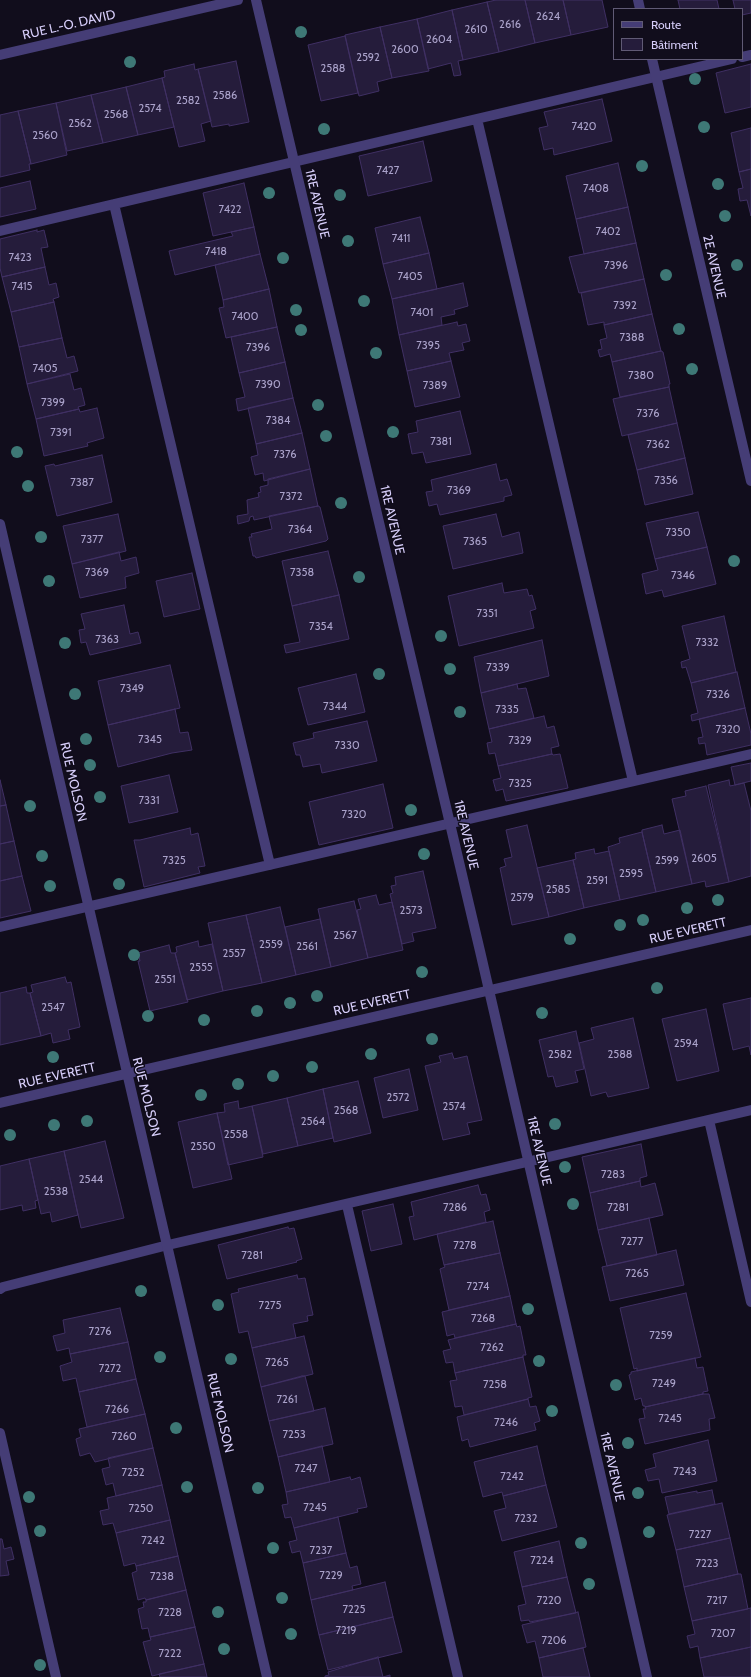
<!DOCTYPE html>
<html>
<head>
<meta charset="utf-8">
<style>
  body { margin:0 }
  #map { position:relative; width:751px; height:1677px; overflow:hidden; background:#110d1c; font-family:Cabin,sans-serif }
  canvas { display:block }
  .legend { position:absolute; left:613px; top:8px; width:130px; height:52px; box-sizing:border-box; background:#110d1c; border:1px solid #605a75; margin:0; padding:5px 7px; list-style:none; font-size:12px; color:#d7cefa }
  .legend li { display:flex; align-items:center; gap:8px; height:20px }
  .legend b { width:20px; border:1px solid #605a75 }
</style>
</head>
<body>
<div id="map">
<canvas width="751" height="1677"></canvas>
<ul class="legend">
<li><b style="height:5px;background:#453d76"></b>Route</li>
<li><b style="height:11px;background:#251c3b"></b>Bâtiment</li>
</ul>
</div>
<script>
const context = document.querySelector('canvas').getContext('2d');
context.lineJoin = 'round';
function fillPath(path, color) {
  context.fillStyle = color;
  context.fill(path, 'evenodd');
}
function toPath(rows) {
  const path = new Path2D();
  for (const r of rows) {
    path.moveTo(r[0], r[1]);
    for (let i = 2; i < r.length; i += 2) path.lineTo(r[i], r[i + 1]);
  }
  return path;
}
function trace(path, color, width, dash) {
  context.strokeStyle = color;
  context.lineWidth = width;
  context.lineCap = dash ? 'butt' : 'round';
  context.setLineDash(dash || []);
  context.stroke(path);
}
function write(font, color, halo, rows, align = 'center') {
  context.font = font + ' Cabin,sans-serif';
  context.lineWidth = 3;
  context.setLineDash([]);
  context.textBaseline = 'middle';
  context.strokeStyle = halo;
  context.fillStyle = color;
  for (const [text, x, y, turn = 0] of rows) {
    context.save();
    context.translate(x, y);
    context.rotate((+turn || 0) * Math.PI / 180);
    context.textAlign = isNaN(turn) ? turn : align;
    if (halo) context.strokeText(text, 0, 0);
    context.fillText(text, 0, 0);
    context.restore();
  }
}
const building = toPath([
  [496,0,525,0,535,43,499,52,487,2,496,0],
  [525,0,563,0,571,35,535,43,525,0],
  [563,0,602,0,608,27,571,35,563,0],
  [678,0,717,0,719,9,680,9,678,0],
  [733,0,751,0,751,13,742,15,742,9,735,9,733,0],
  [487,2,499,52,463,60,452,10,487,2],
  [452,10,463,60,458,61,461,75,454,76,451,63,428,69,417,19,452,10],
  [417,19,429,71,392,78,380,27,417,19],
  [380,27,392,78,377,82,379,91,359,96,345,35,380,27],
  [345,36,358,93,321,101,308,45,345,36],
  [236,61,249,122,229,126,229,124,212,127,198,69,236,61],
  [194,64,195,70,198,69,211,121,201,124,205,141,179,147,162,78,165,77,164,71,194,64],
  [751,64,751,107,725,113,716,73,751,64],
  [162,78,174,127,138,135,126,87,162,78],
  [126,87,138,135,103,143,91,95,126,87],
  [91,95,103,143,67,151,56,103,91,95],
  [602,99,612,141,554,155,553,148,544,150,539,128,548,126,544,112,602,99],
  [56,103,67,155,31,164,18,111,56,103],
  [18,111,31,164,29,164,30,170,0,177,0,115,18,111],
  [751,128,751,169,739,172,731,133,751,128],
  [423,141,432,181,368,196,359,156,423,141],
  [618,163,628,207,576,219,566,176,618,163],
  [751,169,751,216,747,200,740,201,738,189,743,188,739,172,751,169],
  [30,181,36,209,0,217,0,188,30,181],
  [244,183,254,227,213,236,203,193,244,183],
  [628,207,636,243,584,254,576,219,628,207],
  [420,217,429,253,383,264,375,228,420,217],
  [254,227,260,254,175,275,169,251,233,236,231,232,254,227],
  [37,230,37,232,44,230,48,247,41,248,45,267,2,277,0,268,0,239,37,230],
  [636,243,644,279,579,293,569,257,636,243],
  [429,253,437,289,392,299,383,264,429,253],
  [260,254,269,289,223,300,215,265,260,254],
  [45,267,49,285,56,283,59,297,53,299,54,302,11,312,2,277,45,267],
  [644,279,652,314,604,325,604,322,588,325,581,293,644,279],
  [463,283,468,306,454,310,455,314,441,317,442,325,399,335,392,299,463,283],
  [269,289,277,327,226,338,219,308,224,307,223,300,269,289],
  [54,302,62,338,19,347,11,312,54,302],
  [652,314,661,351,612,362,610,354,600,357,598,350,602,349,600,340,607,338,604,325,652,314],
  [457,322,458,326,466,324,470,341,462,343,464,350,449,353,451,361,407,371,399,335,457,322],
  [277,327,285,362,239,373,231,337,277,327],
  [62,338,67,358,74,356,78,371,27,384,19,347,62,338],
  [661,351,663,352,670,384,669,384,669,387,620,397,612,362,661,351],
  [451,361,460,397,415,407,407,371,451,361],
  [285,362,293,398,238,411,236,399,245,397,239,373,285,362],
  [70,374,74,390,81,388,85,405,78,407,79,409,36,419,27,384,70,374],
  [669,387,677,423,622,436,613,399,669,387],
  [293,398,302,433,256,444,248,408,293,398],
  [97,408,104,438,87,443,88,446,44,456,36,419,79,409,80,412,97,408],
  [460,411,471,454,426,463,423,452,412,454,408,434,418,432,416,421,460,411],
  [677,423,685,458,637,470,628,435,677,423],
  [302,433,310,469,264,481,263,473,255,475,251,457,258,455,256,444,302,433],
  [102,455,112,502,57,516,45,466,54,464,55,466,102,455],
  [685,458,693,494,645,505,637,470,685,458],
  [496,464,500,481,507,479,512,495,504,497,504,501,440,515,437,504,429,506,426,492,433,491,431,480,496,464],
  [310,469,318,506,254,520,253,516,250,517,249,521,238,524,237,516,248,514,247,500,259,497,258,493,261,492,260,487,268,485,268,479,310,469],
  [318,506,320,507,328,539,326,541,256,558,255,556,253,556,249,537,252,537,251,534,272,529,269,516,318,506],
  [698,512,707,547,655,559,646,523,698,512],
  [118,514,126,551,72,564,63,526,118,514],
  [496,514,502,537,519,532,523,553,453,569,443,526,496,514],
  [707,547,716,584,664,597,662,590,646,594,642,574,658,570,655,559,707,547],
  [328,551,339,595,292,606,282,561,328,551],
  [119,552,121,561,136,557,139,573,125,577,126,588,80,598,72,564,119,552],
  [192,573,200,609,164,617,156,581,192,573],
  [502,583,504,593,527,589,529,596,532,595,536,609,530,611,534,628,459,646,448,596,502,583],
  [339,595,349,639,286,653,284,645,300,642,292,606,339,595],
  [124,605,130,634,138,632,141,643,90,655,86,642,81,643,79,630,85,629,81,614,124,605],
  [724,616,736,672,691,683,686,667,682,668,681,662,690,659,682,626,724,616],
  [542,640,549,676,481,693,474,657,542,640],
  [170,665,180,708,108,725,98,681,170,665],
  [737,672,745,708,692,721,691,715,698,713,691,683,737,672],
  [356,674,365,712,308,725,298,688,356,674],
  [517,684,518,689,526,688,534,718,489,729,481,693,517,684],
  [745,708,751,734,751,745,707,755,705,743,699,744,698,738,703,737,699,719,745,708],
  [175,709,180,733,188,732,192,750,172,753,118,767,108,725,175,709],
  [544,716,547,728,554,726,559,746,551,748,552,754,498,766,495,753,489,754,487,743,492,742,489,729,544,716],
  [367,721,377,761,322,773,320,764,303,767,300,755,296,755,293,743,314,738,313,733,367,721],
  [552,754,553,755,560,754,568,788,506,801,503,789,496,791,493,780,501,778,498,766,552,754],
  [751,763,751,781,735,785,731,767,751,763],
  [169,775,178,812,129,823,121,786,169,775],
  [0,780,6,805,0,806,0,780],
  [729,780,730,786,744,783,751,811,751,876,729,882,708,785,729,780],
  [383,784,393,828,319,845,309,802,383,784],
  [706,786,729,882,706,887,705,881,692,884,672,799,686,796,685,791,706,786],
  [6,805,14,841,0,844,0,806,6,805],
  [527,825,549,917,512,925,500,868,506,866,504,859,512,857,506,830,527,825],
  [662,825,664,834,680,830,692,884,656,892,642,832,642,830,662,825],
  [190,828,191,835,198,833,205,866,198,867,200,873,144,887,134,840,140,840,190,828],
  [642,832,656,892,620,900,608,847,620,843,619,838,642,832],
  [14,841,22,876,0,881,0,844,14,841],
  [594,849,595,854,609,851,620,900,584,908,573,860,576,859,575,853,594,849],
  [573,860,584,908,549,917,537,868,573,860],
  [423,871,436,928,412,933,414,941,402,944,390,894,393,893,391,886,396,885,395,877,423,871],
  [22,876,31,911,0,918,0,881,22,876],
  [376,895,379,905,392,902,403,950,368,958,357,910,361,909,358,899,376,895],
  [354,901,368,958,331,967,318,909,354,901],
  [280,907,296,975,262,983,246,915,280,907],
  [246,915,262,983,223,991,208,923,246,915],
  [320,919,331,967,296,975,285,927,320,919],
  [198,941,199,947,212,944,223,991,187,1000,175,953,177,952,176,947,198,941],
  [169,945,171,953,175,953,188,1002,150,1011,138,961,140,961,138,953,169,945],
  [65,977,67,983,71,982,80,1027,68,1030,70,1039,53,1043,51,1033,41,1036,30,993,33,992,31,985,65,977],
  [26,987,27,993,30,993,41,1036,0,1045,0,993,26,987],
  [751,998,751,1055,749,1046,733,1050,723,1004,751,998],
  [706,1009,719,1071,677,1081,662,1019,706,1009],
  [633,1018,649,1088,608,1097,606,1092,591,1096,579,1043,594,1039,591,1028,633,1018],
  [576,1031,584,1069,575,1071,578,1082,556,1087,553,1076,548,1077,539,1040,576,1031],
  [452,1053,454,1059,467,1056,482,1120,467,1123,470,1134,443,1140,425,1066,441,1062,439,1056,452,1053],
  [409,1069,418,1110,383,1118,374,1078,409,1069],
  [358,1081,371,1133,334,1142,323,1089,358,1081],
  [323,1089,333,1138,298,1146,287,1098,323,1089],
  [287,1098,298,1146,263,1154,252,1106,287,1098],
  [238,1101,239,1109,252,1106,263,1157,228,1165,217,1113,225,1112,224,1104,238,1101],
  [217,1113,232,1179,193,1188,178,1122,217,1113],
  [105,1141,124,1218,81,1228,64,1151,105,1141],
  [641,1144,647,1176,640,1178,640,1181,590,1193,582,1157,641,1144],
  [64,1151,78,1215,52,1222,50,1212,41,1214,29,1159,64,1151],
  [29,1159,38,1200,35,1201,36,1208,23,1211,22,1205,0,1210,0,1166,29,1159],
  [640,1181,641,1187,655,1183,663,1215,598,1230,590,1193,640,1181],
  [478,1185,481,1195,486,1194,490,1210,484,1212,486,1222,414,1240,409,1217,414,1216,411,1202,478,1185],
  [393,1204,402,1244,371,1251,362,1211,393,1204],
  [649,1218,657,1255,607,1266,598,1230,649,1218],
  [493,1221,500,1253,444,1265,437,1234,493,1221],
  [288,1227,289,1229,294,1228,302,1259,296,1261,297,1262,227,1279,218,1245,288,1227],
  [676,1250,684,1285,610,1301,602,1267,676,1250],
  [500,1253,510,1296,449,1310,440,1269,445,1267,444,1265,500,1253],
  [297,1275,298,1279,305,1278,313,1315,307,1316,308,1321,293,1324,296,1338,252,1348,248,1331,239,1333,231,1294,239,1292,238,1289,297,1275],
  [686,1293,701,1357,637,1371,637,1368,634,1369,620,1308,686,1293],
  [510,1296,516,1324,455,1338,454,1334,447,1336,442,1312,510,1296],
  [120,1308,128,1342,70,1354,69,1348,57,1351,53,1336,65,1333,63,1320,120,1308],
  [516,1324,517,1327,520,1326,526,1355,523,1355,523,1357,455,1373,453,1362,446,1363,443,1351,451,1349,448,1340,516,1324],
  [304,1336,313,1374,261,1387,252,1348,304,1336],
  [128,1342,136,1379,79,1392,76,1378,63,1381,60,1366,72,1362,70,1354,128,1342],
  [523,1357,532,1397,528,1398,528,1399,464,1415,462,1406,455,1407,450,1381,457,1380,455,1373,523,1357],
  [695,1358,697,1368,703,1367,708,1391,703,1392,703,1394,645,1407,645,1406,643,1406,641,1398,635,1400,629,1375,631,1374,631,1372,695,1358],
  [302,1376,305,1376,314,1411,269,1421,261,1387,302,1376],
  [136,1379,145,1414,87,1427,79,1392,136,1379],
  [703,1394,709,1394,715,1418,709,1419,710,1430,645,1444,639,1419,645,1418,643,1409,646,1409,645,1407,703,1394],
  [528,1399,530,1407,536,1406,540,1421,534,1423,536,1430,470,1447,468,1439,462,1441,457,1417,528,1399],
  [325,1408,333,1444,278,1457,269,1421,325,1408],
  [145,1414,153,1448,95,1462,90,1453,80,1456,76,1439,81,1437,79,1429,145,1414],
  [708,1440,717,1481,662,1493,659,1479,648,1481,645,1470,656,1467,653,1454,708,1440],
  [322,1446,330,1482,286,1492,278,1457,322,1446],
  [537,1446,546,1485,503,1496,502,1492,483,1497,474,1462,537,1446],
  [153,1448,162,1485,116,1496,113,1483,106,1485,102,1469,110,1467,108,1458,153,1448],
  [350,1477,351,1480,360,1477,367,1507,357,1509,358,1512,294,1528,291,1517,285,1518,282,1505,288,1504,286,1492,350,1477],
  [162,1485,170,1520,116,1533,113,1523,103,1525,100,1511,109,1509,107,1498,162,1485],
  [546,1485,557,1527,502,1541,494,1511,506,1508,503,1496,546,1485],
  [712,1490,715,1504,669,1514,665,1497,697,1491,697,1493,712,1490],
  [722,1503,730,1538,676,1550,667,1515,722,1503],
  [338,1517,346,1553,303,1563,300,1551,292,1553,289,1542,297,1540,294,1528,338,1517],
  [170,1520,178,1556,136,1566,135,1563,124,1566,116,1533,170,1520],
  [730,1538,738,1574,684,1587,676,1550,730,1538],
  [0,1539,2,1539,4,1549,11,1547,14,1559,6,1561,9,1575,0,1576,0,1539],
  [559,1541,567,1577,522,1587,514,1552,559,1541],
  [346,1553,350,1568,357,1566,361,1584,352,1586,353,1590,311,1600,303,1563,346,1553],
  [178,1556,186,1590,146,1600,145,1598,138,1600,132,1573,137,1571,136,1566,178,1556],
  [738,1574,741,1574,748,1609,692,1621,684,1587,738,1574],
  [567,1577,576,1613,530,1622,529,1620,521,1621,518,1606,526,1604,522,1587,567,1577],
  [385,1582,393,1617,319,1635,311,1600,385,1582],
  [186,1590,195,1627,150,1637,148,1628,142,1629,138,1609,144,1607,143,1602,146,1602,146,1600,186,1590],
  [751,1608,751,1647,700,1658,698,1646,690,1648,687,1636,695,1634,692,1621,751,1608],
  [578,1612,586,1647,539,1658,535,1641,527,1643,522,1625,578,1612],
  [393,1617,402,1652,328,1670,319,1635,393,1617],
  [195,1627,204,1664,152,1676,143,1642,151,1640,150,1637,195,1627],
  [751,1647,751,1677,704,1677,700,1658,751,1647],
  [583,1648,590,1677,543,1677,539,1658,583,1648],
  [378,1657,383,1677,390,1675,390,1677,325,1677,325,1676,329,1675,328,1672,378,1657],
  [204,1664,207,1677,160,1677,159,1674,204,1664]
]);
fillPath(building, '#251c3b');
trace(building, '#403064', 1);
trace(toPath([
  [742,57,751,55],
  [477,119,633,781],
  [114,204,270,865],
  [0,231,732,59],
  [0,927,751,754],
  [709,1120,751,1302],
  [347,1205,458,1677],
  [0,1289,3,1287,168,1245,751,1110],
  [0,1433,56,1677]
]), '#453d76', 10);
trace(toPath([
  [256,0,480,951,647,1677],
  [638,0,640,9],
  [0,55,238,0],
  [652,59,751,481],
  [0,524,267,1677],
  [0,1103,751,930]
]), '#453d76', 10);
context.fillStyle = '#3e7876';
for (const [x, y] of [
  [301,32],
  [130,62],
  [695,79],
  [704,127],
  [324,129],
  [642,166],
  [718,184],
  [269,193],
  [340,195],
  [725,216],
  [348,241],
  [283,258],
  [737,265],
  [666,275],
  [364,301],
  [296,310],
  [679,329],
  [301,330],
  [376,353],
  [692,369],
  [318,405],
  [393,432],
  [326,436],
  [17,452],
  [28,486],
  [341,503],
  [41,537],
  [734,561],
  [359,577],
  [49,581],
  [441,636],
  [65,643],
  [450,669],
  [379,674],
  [75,694],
  [460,712],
  [86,739],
  [90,765],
  [100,797],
  [30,806],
  [411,810],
  [424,854],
  [42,856],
  [119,884],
  [50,886],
  [718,900],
  [687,908],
  [643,920],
  [620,925],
  [570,939],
  [134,955],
  [422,972],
  [657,988],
  [317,996],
  [290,1003],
  [257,1011],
  [542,1013],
  [148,1016],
  [204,1020],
  [432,1039],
  [371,1054],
  [53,1057],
  [312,1067],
  [273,1076],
  [238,1084],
  [201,1095],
  [87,1121],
  [555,1124],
  [54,1125],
  [10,1135],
  [565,1167],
  [573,1204],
  [141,1291],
  [218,1305],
  [528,1309],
  [160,1357],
  [231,1359],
  [539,1361],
  [616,1385],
  [552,1411],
  [176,1428],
  [628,1443],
  [187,1487],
  [258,1488],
  [638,1493],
  [29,1497],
  [40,1531],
  [649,1532],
  [581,1543],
  [273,1548],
  [589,1584],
  [282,1598],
  [218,1612],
  [291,1634],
  [224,1649],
  [40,1665]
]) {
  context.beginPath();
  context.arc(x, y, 6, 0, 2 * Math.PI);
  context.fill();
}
write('11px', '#aaa2ca', null, [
  ["2624",548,17],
  ["2616",510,25],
  ["2610",476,30],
  ["2604",439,40],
  ["2600",405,50],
  ["2592",368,58],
  ["2588",333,69],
  ["2586",225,96],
  ["2582",188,101],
  ["2574",150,109],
  ["2568",116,115],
  ["2562",80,124],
  ["7420",584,127],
  ["2560",45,136],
  ["7427",388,171],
  ["7408",596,189],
  ["7422",230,210],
  ["7402",608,232],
  ["7411",401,239],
  ["7418",216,252],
  ["7423",20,258],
  ["7396",616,266],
  ["7405",410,277],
  ["7415",22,287],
  ["7392",625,306],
  ["7401",422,313],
  ["7400",245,317],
  ["7388",632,338],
  ["7395",428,346],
  ["7396",258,348],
  ["7405",45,369],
  ["7380",641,376],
  ["7390",268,385],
  ["7389",435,386],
  ["7399",53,403],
  ["7376",648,414],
  ["7384",278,421],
  ["7391",61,433],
  ["7381",441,442],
  ["7362",658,445],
  ["7376",285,455],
  ["7356",666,481],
  ["7387",82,483],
  ["7369",459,491],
  ["7372",291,497],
  ["7364",300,530],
  ["7350",678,533],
  ["7377",92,540],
  ["7365",475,542],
  ["7369",97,573],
  ["7358",302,573],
  ["7346",683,576],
  ["7351",487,614],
  ["7354",321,627],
  ["7363",107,640],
  ["7332",707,643],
  ["7339",498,668],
  ["7349",132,689],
  ["7326",718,695],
  ["7344",335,707],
  ["7335",507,710],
  ["7320",728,730],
  ["7345",150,740],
  ["7329",520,741],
  ["7330",347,746],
  ["7325",520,784],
  ["7331",149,801],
  ["7320",354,815],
  ["2605",704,859],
  ["7325",174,861],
  ["2599",667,861],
  ["2595",631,874],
  ["2591",597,881],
  ["2585",558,890],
  ["2579",522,898],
  ["2573",411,911],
  ["2567",345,936],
  ["2559",271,945],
  ["2561",307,947],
  ["2557",234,954],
  ["2555",201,968],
  ["2551",165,980],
  ["2547",53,1008],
  ["2594",686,1044],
  ["2582",560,1055],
  ["2588",620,1055],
  ["2572",398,1098],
  ["2574",454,1107],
  ["2568",346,1111],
  ["2564",313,1122],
  ["2558",236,1135],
  ["2550",203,1147],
  ["7283",613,1175],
  ["2544",91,1180],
  ["2538",56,1192],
  ["7286",455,1208],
  ["7281",618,1208],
  ["7277",632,1242],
  ["7278",465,1246],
  ["7281",252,1256],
  ["7265",637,1274],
  ["7274",478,1287],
  ["7275",270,1306],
  ["7268",483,1319],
  ["7276",100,1332],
  ["7259",661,1336],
  ["7262",492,1348],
  ["7265",277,1363],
  ["7272",110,1369],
  ["7249",664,1384],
  ["7258",495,1385],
  ["7261",287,1400],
  ["7266",117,1410],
  ["7245",670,1419],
  ["7246",506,1423],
  ["7253",294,1435],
  ["7260",124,1437],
  ["7247",306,1469],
  ["7243",685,1472],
  ["7252",133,1473],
  ["7242",512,1477],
  ["7245",315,1508],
  ["7250",141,1509],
  ["7232",526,1519],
  ["7227",700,1535],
  ["7242",153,1541],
  ["7237",321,1551],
  ["7224",542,1561],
  ["7223",707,1564],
  ["7229",331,1576],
  ["7238",162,1577],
  ["7220",549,1601],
  ["7217",717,1601],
  ["7225",354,1610],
  ["7228",170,1613],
  ["7219",346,1631],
  ["7207",723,1634],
  ["7206",554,1641],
  ["7222",170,1654]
]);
write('13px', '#d7cefa', '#110d1c', [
  ["RUE L.-O. DAVID",69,25,-13],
  ["1RE AVENUE",317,204,77],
  ["2E AVENUE",714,267,77],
  ["1RE AVENUE",392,520,77],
  ["RUE MOLSON",73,782,77],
  ["1RE AVENUE",466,835,77],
  ["RUE EVERETT",688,931,-13],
  ["RUE EVERETT",372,1003,-13],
  ["RUE EVERETT",57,1076,-13],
  ["RUE MOLSON",146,1097,76],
  ["1RE AVENUE",539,1151,77],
  ["RUE MOLSON",220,1413,77],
  ["1RE AVENUE",612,1467,77]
]);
</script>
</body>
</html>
